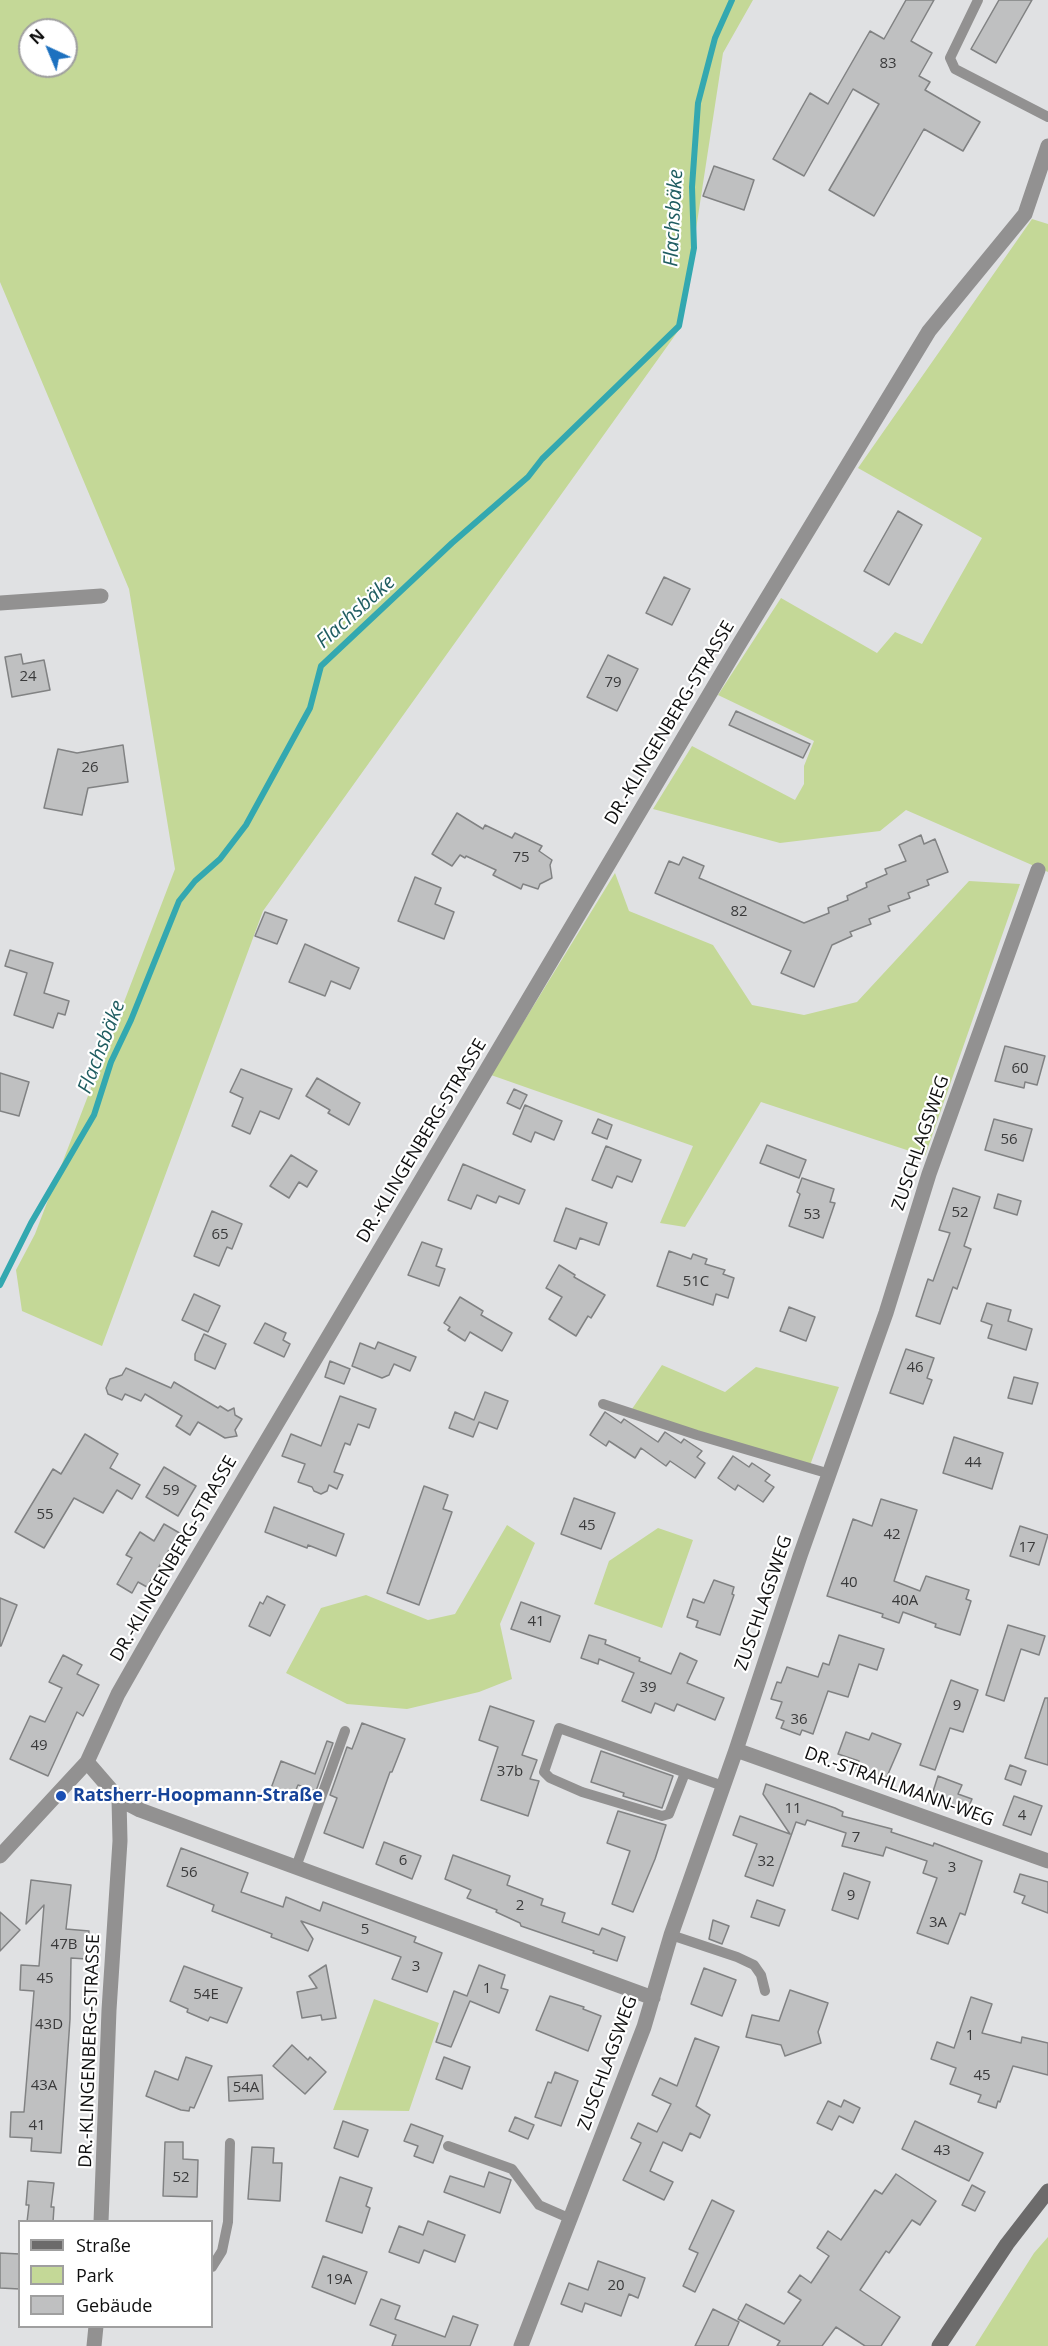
<!DOCTYPE html>
<html>
<head>
<meta charset="utf-8">
<style>
  body { margin:0 }
  #map { position:relative; width:1048px; height:2346px; overflow:hidden; background:#e0e1e3; font-family:"Open Sans",sans-serif }
  canvas { display:block }
  .legend { position:absolute; left:18px; top:2220px; width:195px; height:108px; box-sizing:border-box; background:#fff; border:2px solid #9f9f9f; margin:0; padding:8px 10px; list-style:none; font-size:18px; color:#0e0e0e }
  .legend li { display:flex; align-items:center; gap:12px; height:30px }
  .legend b { width:30px; border:2px solid #9f9f9f }
  .north { position:absolute; left:18px; top:18px; width:60px; height:60px; box-sizing:border-box; background:#fff; border:2px solid #9f9f9f; border-radius:50%; rotate:316deg; font-size:16px; font-weight:700; line-height:24px; text-align:center; color:#0e0e0e }
  .north::after { content:''; display:block; margin:auto; width:21px; height:27px; background:#1d71bf; clip-path:polygon(50% 0,100% 100%,50% 72%,0 100%) }
</style>
</head>
<body>
<div id="map">
<canvas width="1048" height="2346"></canvas>
<ul class="legend">
<li><b style="height:8px;background:#6c6b6b"></b>Straße</li>
<li><b style="height:16px;background:#c4d897"></b>Park</li>
<li><b style="height:16px;background:#bfc0c1"></b>Gebäude</li>
</ul>
<div class="north">N</div>
</div>
<script>
const context = document.querySelector('canvas').getContext('2d');
context.lineJoin = 'round';
function fillPath(path, color) {
  context.fillStyle = color;
  context.fill(path, 'evenodd');
}
function toPath(rows) {
  const path = new Path2D();
  for (const r of rows) {
    path.moveTo(r[0], r[1]);
    for (let i = 2; i < r.length; i += 2) path.lineTo(r[i], r[i + 1]);
  }
  return path;
}
function trace(path, color, width, dash) {
  context.strokeStyle = color;
  context.lineWidth = width;
  context.lineCap = dash ? 'butt' : 'round';
  context.setLineDash(dash || []);
  context.stroke(path);
}
function write(font, color, halo, rows, align = 'center') {
  context.font = font + ' "Open Sans",sans-serif';
  context.lineWidth = 4.5;
  context.setLineDash([]);
  context.textBaseline = 'middle';
  context.strokeStyle = halo;
  context.fillStyle = color;
  for (const [text, x, y, turn = 0] of rows) {
    context.save();
    context.translate(x, y);
    context.rotate((+turn || 0) * Math.PI / 180);
    context.textAlign = isNaN(turn) ? turn : align;
    if (halo) context.strokeText(text, 0, 0);
    context.fillText(text, 0, 0);
    context.restore();
  }
}
fillPath(toPath([
  [0,0,753,0,723,53,681,327,263,911,102,1346,22,1311,16,1270,35,1234,175,869,129,589,0,282],
  [30,30,66,30,66,66,30,66],
  [1032,219,1048,224,1048,872,906,810,880,831,780,843,653,809,692,746,795,800,804,784,804,766,814,741,718,695,781,598,877,653,895,632,922,644,982,538,858,468],
  [615,873,629,911,713,945,752,1005,804,1015,857,1002,969,881,1020,884,925,1156,761,1102,685,1227,660,1223,693,1146,491,1075],
  [662,1365,725,1392,756,1367,839,1387,809,1468,632,1409],
  [507,1525,535,1543,500,1624,512,1679,479,1692,407,1709,347,1704,286,1673,321,1608,366,1595,428,1620,455,1614],
  [658,1528,693,1540,662,1628,594,1604,609,1561],
  [374,1999,439,2023,409,2111,333,2110],
  [1048,2237,1048,2346,975,2346,1034,2253]
]), '#c4d897');
trace(toPath([
  [0,1285,31,1223,94,1115,111,1062,131,1020,179,901,195,881,220,859,246,825,310,708,321,666,452,543,528,477,542,459,679,326,694,248,692,187,698,103,715,38,732,0]
]), '#33a8b0', 6);
const building = toPath([
  [906,0,934,0,911,41,932,53,919,76,930,82,925,90,980,122,963,151,924,129,874,216,829,190,879,104,853,89,804,176,773,159,810,93,828,104,870,31,884,39,906,0],
  [999,0,1032,0,996,63,971,49,999,0],
  [714,166,754,180,744,210,703,196,714,166],
  [898,511,922,525,889,585,864,571,898,511],
  [664,577,690,589,672,625,646,613,664,577],
  [21,654,23,664,44,660,50,690,12,697,5,657,21,654],
  [608,655,638,669,617,711,587,697,608,655],
  [736,711,810,744,803,758,729,725,736,711],
  [123,745,128,782,88,788,82,815,44,808,58,749,77,753,123,745],
  [457,813,483,829,485,825,512,838,515,833,542,846,539,851,552,860,550,865,552,878,540,884,538,889,523,884,521,889,493,875,496,870,466,856,465,858,460,855,452,866,432,854,457,813],
  [921,835,924,844,935,839,948,872,927,880,929,885,908,893,910,898,888,906,890,911,869,919,871,924,850,932,852,936,832,945,814,987,781,973,791,951,655,893,669,861,679,865,683,857,704,866,699,878,804,923,829,913,828,908,848,900,847,896,867,887,866,883,887,874,885,869,906,861,899,845,921,835],
  [415,877,441,888,435,904,454,912,444,939,398,921,415,877],
  [265,912,287,920,277,944,255,936,265,912],
  [305,944,359,968,350,989,331,981,325,996,289,982,305,944],
  [10,950,53,963,44,993,69,1001,65,1015,58,1013,53,1028,14,1015,27,973,5,966,10,950],
  [1005,1046,1045,1056,1037,1085,1025,1082,1024,1088,995,1081,1005,1046],
  [241,1069,292,1089,279,1119,260,1111,250,1134,232,1126,243,1098,230,1092,241,1069],
  [0,1073,29,1082,19,1116,0,1111,0,1073],
  [317,1078,360,1103,349,1125,328,1113,330,1110,306,1096,317,1078],
  [514,1089,527,1095,520,1109,507,1103,514,1089],
  [525,1105,562,1121,554,1140,535,1132,531,1142,513,1134,525,1105],
  [598,1119,612,1125,607,1139,592,1133,598,1119],
  [994,1119,1032,1129,1023,1161,985,1150,994,1119],
  [767,1145,806,1160,799,1178,760,1163,767,1145],
  [606,1146,641,1160,632,1182,617,1176,612,1188,592,1180,606,1146],
  [291,1155,317,1171,307,1187,299,1182,289,1198,270,1186,291,1155],
  [463,1164,525,1190,519,1204,499,1196,496,1203,477,1195,471,1209,448,1200,463,1164],
  [802,1178,834,1189,830,1202,835,1203,823,1238,789,1226,800,1194,797,1192,802,1178],
  [953,1188,980,1197,964,1246,971,1249,957,1289,953,1287,940,1324,916,1316,928,1279,933,1281,950,1233,939,1230,953,1188],
  [998,1194,1021,1201,1017,1215,994,1208,998,1194],
  [566,1208,607,1223,599,1245,580,1238,576,1249,554,1241,566,1208],
  [212,1211,242,1224,232,1249,227,1247,219,1266,194,1256,212,1211],
  [422,1242,442,1249,436,1266,445,1269,439,1286,408,1275,422,1242],
  [669,1251,691,1259,693,1254,707,1259,705,1264,725,1270,723,1274,734,1278,728,1298,716,1294,713,1305,657,1286,669,1251],
  [559,1265,575,1275,574,1277,605,1295,591,1318,588,1316,576,1336,549,1319,562,1297,546,1288,559,1265],
  [194,1294,220,1306,208,1332,182,1320,194,1294],
  [460,1297,483,1311,481,1315,512,1333,502,1351,470,1332,465,1341,448,1330,450,1327,444,1323,460,1297],
  [987,1303,1011,1310,1008,1321,1032,1329,1026,1350,988,1338,992,1325,981,1321,987,1303],
  [789,1307,815,1317,806,1341,780,1331,789,1307],
  [265,1323,286,1333,283,1340,290,1344,284,1357,254,1343,265,1323],
  [204,1334,226,1344,215,1369,195,1360,195,1354,204,1334],
  [378,1342,416,1357,410,1371,394,1364,389,1375,382,1378,352,1366,360,1343,375,1349,378,1342],
  [906,1349,934,1358,927,1378,932,1380,923,1404,890,1393,906,1349],
  [330,1361,350,1369,344,1384,325,1377,330,1361],
  [126,1368,171,1388,174,1382,218,1408,220,1406,228,1411,234,1408,235,1415,242,1419,235,1430,237,1436,225,1438,198,1422,190,1435,176,1426,182,1416,145,1394,141,1401,125,1394,122,1400,108,1394,106,1388,110,1379,122,1375,126,1368],
  [1014,1377,1038,1383,1032,1404,1008,1398,1014,1377],
  [485,1392,508,1401,497,1429,479,1422,473,1437,449,1428,455,1412,474,1420,485,1392],
  [340,1396,376,1409,369,1428,358,1424,350,1445,345,1443,334,1472,343,1475,337,1489,329,1485,327,1491,321,1494,314,1491,312,1487,298,1482,305,1464,282,1456,291,1434,321,1446,340,1396],
  [605,1412,621,1423,624,1419,658,1442,665,1432,681,1443,684,1439,702,1451,697,1457,705,1463,695,1478,670,1461,666,1466,641,1448,635,1458,609,1441,606,1446,590,1435,605,1412],
  [85,1434,118,1454,110,1468,140,1485,132,1499,117,1490,103,1513,74,1498,44,1548,15,1532,53,1469,61,1474,85,1434],
  [954,1437,1003,1453,992,1489,943,1473,954,1437],
  [733,1456,749,1467,752,1463,770,1475,765,1481,774,1487,763,1502,738,1485,735,1490,718,1478,733,1456],
  [164,1467,196,1486,178,1516,146,1497,164,1467],
  [424,1486,448,1495,443,1509,452,1512,419,1605,387,1593,424,1486],
  [574,1498,615,1513,601,1549,561,1534,574,1498],
  [881,1499,917,1510,894,1581,920,1591,926,1576,969,1590,966,1599,971,1601,960,1635,935,1627,936,1624,903,1612,899,1623,882,1617,883,1614,827,1596,853,1519,872,1526,881,1499],
  [274,1507,344,1534,336,1556,308,1545,307,1548,265,1532,274,1507],
  [164,1524,183,1535,173,1552,169,1550,147,1587,138,1582,132,1593,117,1584,132,1558,126,1555,140,1532,154,1541,164,1524],
  [1020,1526,1048,1535,1039,1565,1010,1556,1020,1526],
  [714,1580,734,1587,732,1594,734,1595,720,1635,696,1627,698,1621,687,1617,693,1599,704,1603,714,1580],
  [267,1596,285,1605,270,1636,249,1626,260,1602,263,1604,267,1596],
  [0,1598,17,1605,1,1646,0,1646,0,1598],
  [521,1602,560,1616,550,1642,511,1629,521,1602],
  [1008,1625,1045,1636,1039,1655,1021,1649,1004,1701,986,1695,1008,1625],
  [589,1635,606,1640,605,1644,640,1658,639,1661,671,1674,680,1653,697,1661,687,1683,724,1698,715,1720,677,1704,674,1711,655,1703,651,1713,622,1701,634,1673,599,1659,598,1664,581,1658,589,1635],
  [839,1635,884,1649,877,1670,859,1664,848,1697,828,1691,813,1734,802,1730,800,1735,781,1728,784,1721,776,1718,782,1702,771,1699,777,1682,781,1683,787,1667,818,1677,823,1663,829,1665,839,1635],
  [63,1655,82,1665,77,1674,99,1685,83,1716,77,1712,48,1776,10,1759,30,1716,45,1722,62,1688,49,1682,63,1655],
  [951,1680,978,1690,963,1732,950,1728,935,1770,920,1765,951,1680],
  [1045,1698,1048,1698,1048,1765,1025,1758,1045,1698],
  [490,1706,534,1721,522,1755,537,1760,530,1779,539,1781,528,1816,481,1800,498,1747,479,1740,490,1706],
  [362,1723,405,1739,392,1772,390,1772,363,1848,324,1833,337,1798,330,1795,347,1747,352,1749,362,1723],
  [846,1732,869,1740,872,1733,901,1744,885,1781,856,1770,859,1761,838,1754,846,1732],
  [327,1741,333,1743,316,1791,298,1785,292,1799,270,1791,281,1761,315,1774,327,1741],
  [601,1751,673,1776,662,1808,623,1796,624,1793,591,1782,601,1751],
  [1010,1765,1026,1771,1021,1785,1005,1779,1010,1765],
  [938,1776,962,1785,958,1794,972,1799,966,1813,930,1801,938,1776],
  [766,1784,835,1808,843,1812,842,1816,892,1829,891,1832,933,1846,934,1843,982,1861,965,1915,960,1913,948,1944,917,1933,937,1878,923,1873,927,1861,886,1847,883,1856,842,1846,846,1833,807,1820,805,1825,796,1822,773,1886,745,1876,757,1844,733,1835,740,1816,790,1834,763,1794,766,1784],
  [1014,1796,1042,1806,1031,1835,1003,1825,1014,1796],
  [618,1811,666,1825,655,1859,633,1912,612,1904,630,1851,607,1843,618,1811],
  [384,1842,421,1856,412,1879,376,1864,384,1842],
  [181,1848,248,1873,241,1892,283,1907,286,1897,320,1911,323,1902,416,1937,414,1942,442,1953,427,1992,392,1979,401,1957,301,1921,313,1939,308,1951,271,1937,272,1934,212,1911,214,1905,167,1886,181,1848],
  [453,1855,510,1876,507,1885,543,1899,541,1905,565,1913,562,1922,599,1935,602,1928,625,1937,617,1961,593,1953,594,1951,521,1926,520,1923,496,1912,497,1910,467,1898,471,1890,445,1879,453,1855],
  [844,1873,870,1882,858,1919,832,1910,844,1873],
  [1020,1874,1048,1882,1048,1913,1022,1903,1025,1896,1014,1892,1020,1874],
  [31,1880,71,1885,66,1929,89,1931,87,1959,71,1958,70,2019,61,2153,31,2151,32,2138,10,2137,11,2112,24,2112,34,1991,20,1990,21,1965,39,1966,44,1905,26,1924,31,1880],
  [757,1900,785,1910,779,1926,751,1917,757,1900],
  [0,1912,20,1930,0,1951,0,1912],
  [713,1920,729,1926,722,1944,709,1939,713,1920],
  [326,1965,336,2018,322,2020,321,2015,302,2018,297,1992,317,1988,309,1976,326,1965],
  [479,1965,505,1975,501,1988,508,1990,499,2013,470,2001,451,2047,436,2042,454,1991,467,1996,479,1965],
  [184,1966,242,1988,227,2023,210,2017,208,2021,187,2012,188,2009,170,2001,184,1966],
  [704,1968,736,1980,722,2016,691,2004,704,1968],
  [790,1990,828,2003,818,2032,821,2043,785,2056,781,2045,746,2037,752,2015,779,2021,790,1990],
  [550,1996,584,2007,583,2009,601,2016,588,2051,536,2030,550,1996],
  [971,1997,992,2004,982,2033,1021,2043,1022,2037,1048,2043,1048,2075,1013,2066,1000,2102,998,2101,996,2108,978,2102,981,2095,950,2084,956,2068,931,2059,937,2042,954,2048,971,1997],
  [695,2038,719,2047,696,2106,710,2115,700,2138,690,2133,682,2151,663,2142,650,2171,673,2182,664,2200,623,2180,641,2143,631,2138,638,2123,657,2132,671,2104,652,2095,660,2078,677,2086,695,2038],
  [292,2045,308,2060,310,2057,326,2072,305,2094,273,2066,292,2045],
  [186,2057,212,2066,194,2108,190,2107,189,2111,181,2110,146,2096,155,2071,178,2080,186,2057],
  [444,2057,470,2067,462,2089,436,2079,444,2057],
  [555,2072,578,2081,561,2126,535,2117,548,2082,551,2083,555,2072],
  [262,2075,263,2099,229,2101,228,2077,262,2075],
  [844,2100,860,2108,853,2123,839,2116,832,2130,817,2123,828,2101,841,2107,844,2100],
  [515,2117,534,2125,528,2139,509,2131,515,2117],
  [343,2121,368,2130,358,2157,334,2148,343,2121],
  [915,2121,983,2153,969,2181,902,2149,915,2121],
  [411,2124,443,2136,433,2163,414,2156,418,2146,404,2141,411,2124],
  [165,2142,183,2142,183,2159,198,2160,197,2197,163,2196,165,2142],
  [252,2147,274,2148,273,2163,282,2163,280,2201,248,2199,252,2147],
  [489,2172,511,2180,500,2213,444,2192,450,2176,484,2187,489,2172],
  [896,2174,936,2201,920,2225,912,2220,889,2253,886,2251,860,2290,900,2317,881,2346,865,2346,836,2327,822,2346,777,2346,780,2341,738,2319,746,2304,784,2324,801,2300,788,2292,800,2275,811,2283,829,2256,817,2248,828,2231,841,2240,875,2190,882,2194,896,2174],
  [340,2177,372,2188,366,2206,370,2208,362,2233,326,2221,340,2177],
  [28,2181,54,2183,51,2207,54,2207,53,2222,27,2222,29,2205,26,2205,28,2181],
  [972,2185,985,2192,975,2211,962,2205,972,2185],
  [712,2200,734,2211,695,2292,683,2286,698,2253,689,2249,712,2200],
  [428,2221,465,2235,455,2262,424,2250,419,2263,389,2252,399,2226,423,2235,428,2221],
  [0,2253,20,2254,20,2289,0,2288,0,2253],
  [323,2256,367,2272,355,2304,312,2287,323,2256],
  [598,2261,645,2278,638,2298,629,2294,621,2316,585,2303,582,2312,561,2304,569,2283,588,2290,598,2261],
  [381,2299,400,2306,395,2319,445,2337,453,2316,478,2325,470,2346,392,2346,396,2335,370,2325,381,2299],
  [713,2309,739,2322,728,2346,695,2346,713,2309]
]);
fillPath(building, '#bfc0c1');
trace(building, '#818283', 1.5);
trace(toPath([
  [978,0,950,58,955,69,1048,117],
  [603,1404,697,1435,830,1474],
  [685,1773,669,1814,662,1816,582,1792,550,1778,544,1772,559,1728,723,1786],
  [296,1867,345,1731],
  [671,1935,737,1957,754,1965,761,1975,765,1991],
  [448,2146,512,2169,539,2205,571,2219],
  [212,2267,222,2251,228,2222,230,2143]
]), '#929191', 10);
trace(toPath([
  [0,603,101,596],
  [736,1750,1048,1861],
  [87,1762,119,1799,140,1810,653,1998],
  [0,1856,87,1762,118,1694,155,1629,738,646,929,331,1025,214,1048,146],
  [101,2222,109,2010,120,1841,119,1799],
  [94,2346,96,2326],
  [521,2346,644,2027,671,1935,736,1750,800,1556,886,1313,929,1174,1038,870]
]), '#929191', 15);
trace(toPath([
  [939,2346,1007,2244,1048,2191]
]), '#6c6b6b', 15);
for (const [x, y, r, color] of [
  [61,1796,6,"#1a4fb4"]
]) {
  const dot = new Path2D();
  dot.arc(x, y, r, 0, 2 * Math.PI);
  context.fillStyle = color;
  context.fill(dot);
  trace(dot, '#fff', 2);
}
write('15px', '#3a3a3b', null, [
  ["83",888,64],
  ["24",28,677],
  ["79",613,683],
  ["26",90,768],
  ["75",521,858],
  ["82",739,912],
  ["60",1020,1069],
  ["56",1009,1140],
  ["52",960,1213],
  ["53",812,1215],
  ["65",220,1235],
  ["51C",696,1282],
  ["46",915,1368],
  ["44",973,1463],
  ["59",171,1491],
  ["55",45,1515],
  ["45",587,1526],
  ["42",892,1535],
  ["17",1027,1548],
  ["40",849,1583],
  ["40A",905,1601],
  ["41",536,1622],
  ["39",648,1688],
  ["9",957,1706],
  ["36",799,1720],
  ["49",39,1746],
  ["37b",510,1772],
  ["11",793,1809],
  ["4",1022,1816],
  ["7",856,1838],
  ["6",403,1861],
  ["32",766,1862],
  ["3",952,1868],
  ["56",189,1873],
  ["9",851,1896],
  ["2",520,1906],
  ["3A",938,1923],
  ["5",365,1930],
  ["47B",64,1945],
  ["3",416,1967],
  ["45",45,1979],
  ["1",487,1989],
  ["54E",206,1995],
  ["43D",49,2025],
  ["1",970,2036],
  ["45",982,2076],
  ["43A",44,2086],
  ["54A",246,2088],
  ["41",37,2126],
  ["43",942,2151],
  ["52",181,2178],
  ["19A",339,2280],
  ["20",616,2286]
]);
write('18px', '#0e0e0e', '#fff', [
  ["DR.-KLINGENBERG-STRASSE",670,723,-59],
  ["DR.-KLINGENBERG-STRASSE",422,1141,-59],
  ["ZUSCHLAGSWEG",921,1143,-71],
  ["DR.-KLINGENBERG-STRASSE",174,1559,-60],
  ["ZUSCHLAGSWEG",764,1603,-71],
  ["DR.-STRAHLMANN-WEG",899,1787,20],
  ["DR.-KLINGENBERG-STRASSE",90,2051,-88],
  ["ZUSCHLAGSWEG",608,2063,-70]
]);
write('bold 18px', '#164399', '#fff', [
  ["Ratsherr-Hoopmann-Straße",73,1796]
], 'left');
write('italic 20px', '#1f5d61', '#fff', [
  ["Flachsbäke",674,218,-87],
  ["Flachsbäke",356,612,-42],
  ["Flachsbäke",102,1047,-69]
]);
</script>
</body>
</html>
